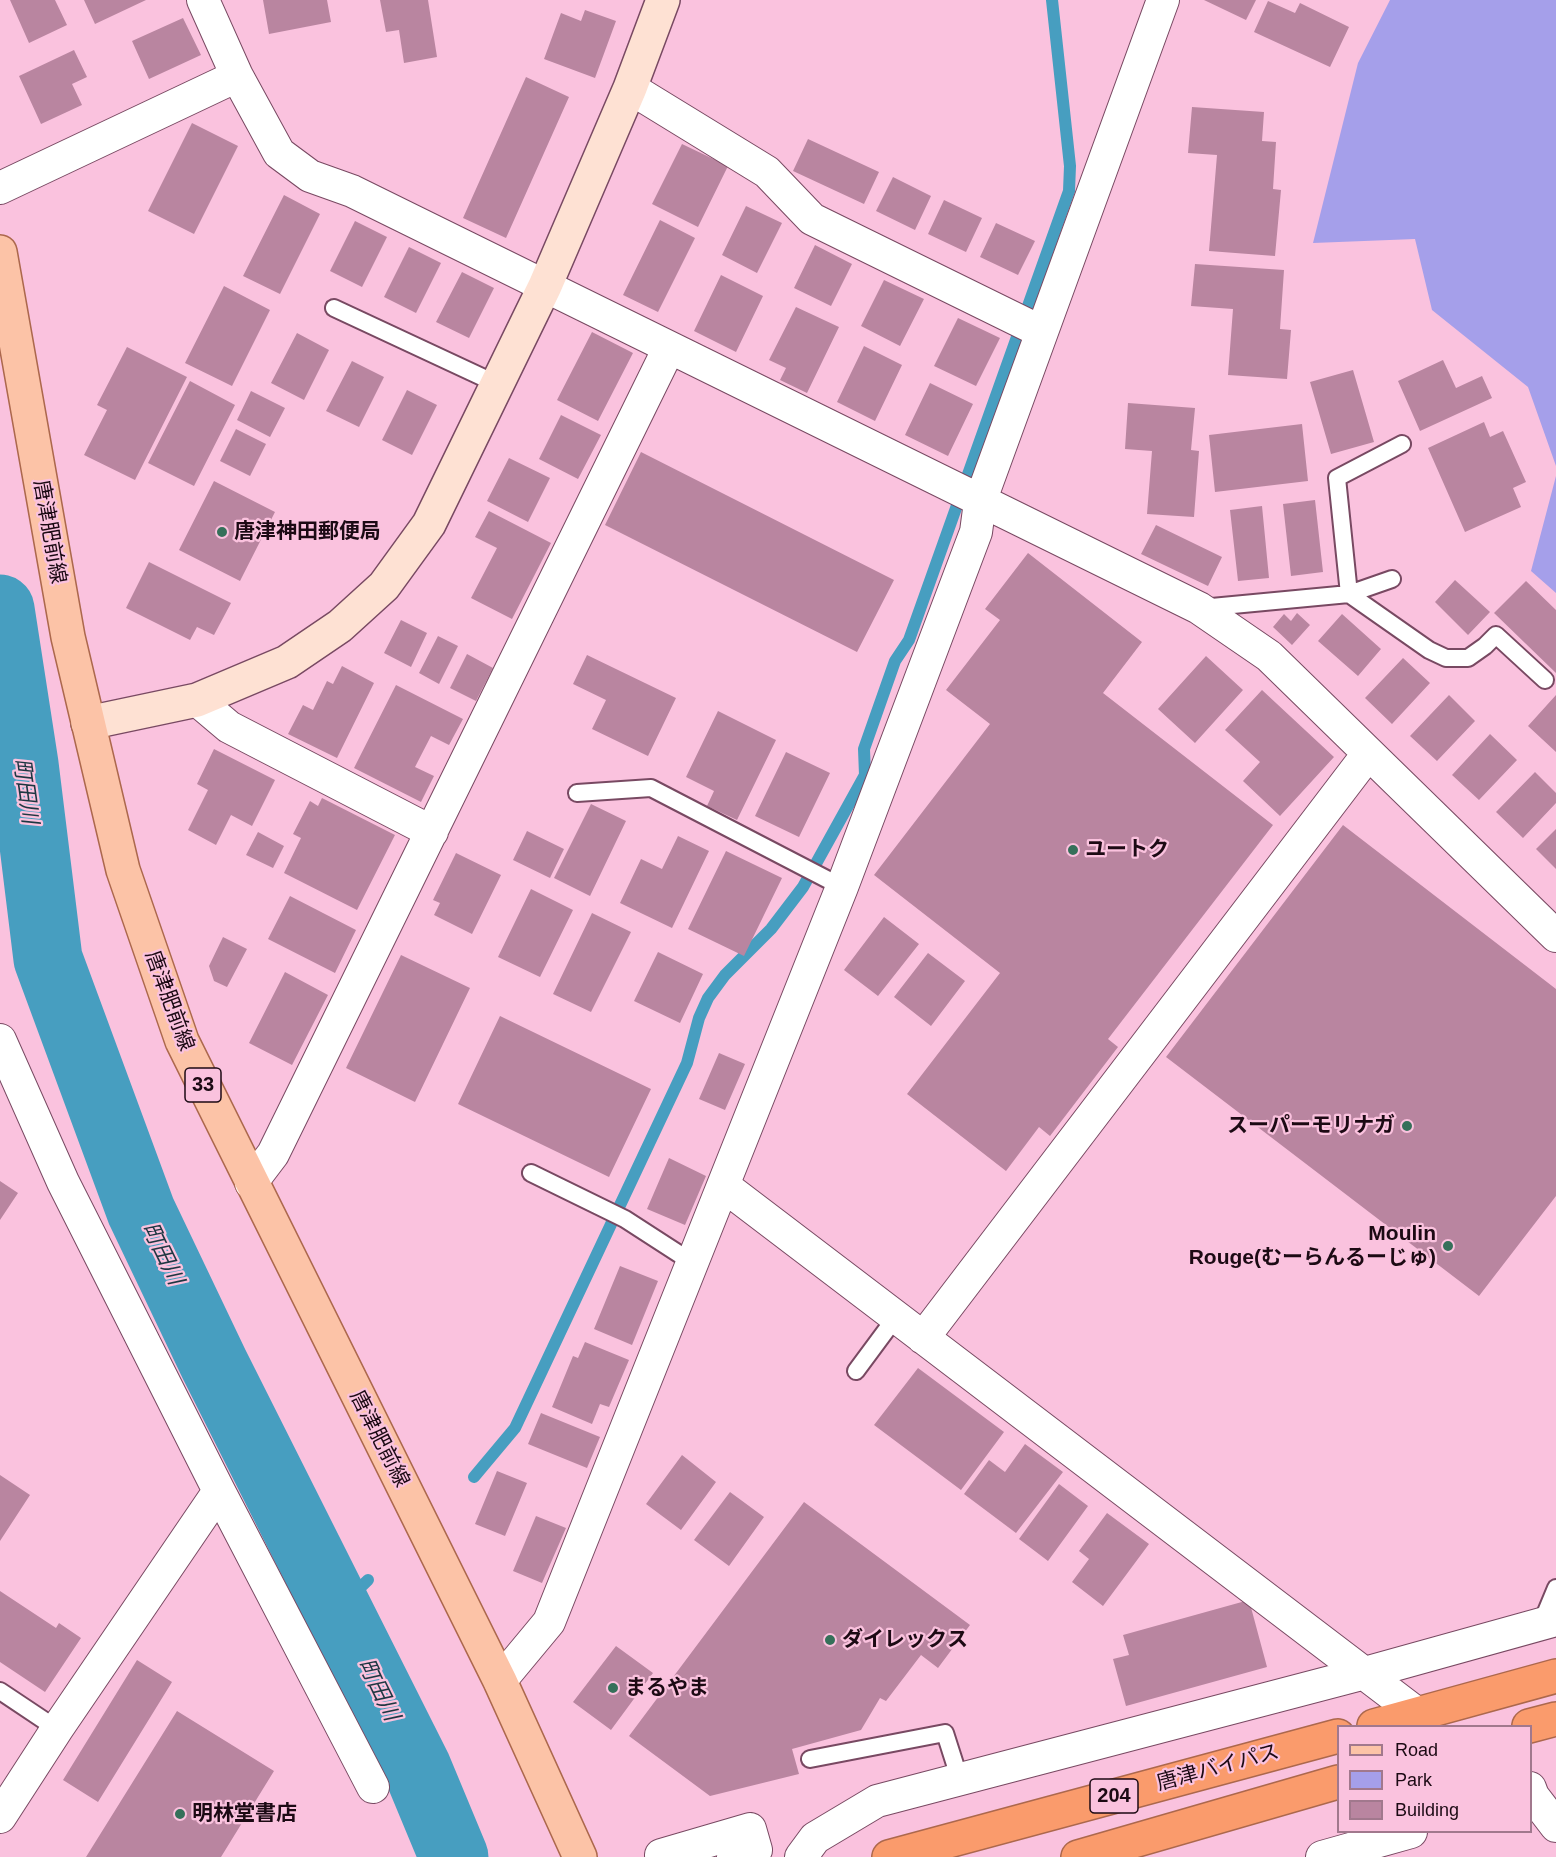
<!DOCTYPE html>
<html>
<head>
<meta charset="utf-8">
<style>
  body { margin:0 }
  #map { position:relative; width:1556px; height:1857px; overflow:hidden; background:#fac2de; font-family:Arial,sans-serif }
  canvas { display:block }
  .legend { position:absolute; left:1337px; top:1725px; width:195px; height:108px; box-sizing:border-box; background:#fac2de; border:2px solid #a1788d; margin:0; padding:8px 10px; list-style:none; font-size:18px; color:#1c0a14 }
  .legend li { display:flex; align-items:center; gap:12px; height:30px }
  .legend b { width:30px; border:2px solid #a1788d }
</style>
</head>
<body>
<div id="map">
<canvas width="1556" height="1857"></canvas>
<ul class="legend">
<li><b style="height:8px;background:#fcc3a7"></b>Road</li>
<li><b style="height:16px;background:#a59fea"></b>Park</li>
<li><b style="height:16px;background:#b985a0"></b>Building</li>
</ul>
</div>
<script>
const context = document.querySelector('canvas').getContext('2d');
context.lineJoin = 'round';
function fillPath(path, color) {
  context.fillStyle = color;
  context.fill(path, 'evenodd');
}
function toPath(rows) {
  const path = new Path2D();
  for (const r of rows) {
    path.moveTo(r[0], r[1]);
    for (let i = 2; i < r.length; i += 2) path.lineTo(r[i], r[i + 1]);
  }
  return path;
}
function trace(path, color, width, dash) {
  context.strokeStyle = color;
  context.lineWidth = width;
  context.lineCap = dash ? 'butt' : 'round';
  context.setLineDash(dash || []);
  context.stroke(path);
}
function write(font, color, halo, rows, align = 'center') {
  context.font = font + ' Arial,"Noto Sans JP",sans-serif';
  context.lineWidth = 4.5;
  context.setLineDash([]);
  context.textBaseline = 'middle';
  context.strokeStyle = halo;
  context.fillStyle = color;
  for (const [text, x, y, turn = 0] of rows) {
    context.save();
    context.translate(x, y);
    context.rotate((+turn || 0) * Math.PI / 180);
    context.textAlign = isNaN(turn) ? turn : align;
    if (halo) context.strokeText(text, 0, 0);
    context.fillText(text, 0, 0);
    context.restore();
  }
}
fillPath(toPath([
  [1390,0,1556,0,1556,466,1528,387,1432,310,1415,239,1313,243,1358,63],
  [1556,476,1556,593,1531,571]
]), '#a59fea');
trace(toPath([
  [474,1477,515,1428,687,1063,699,1018,708,998,725,975,771,929,803,887,865,775,864,749,895,661,909,640,1069,191,1070,166,1052,0],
  [337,1610,368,1580]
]), '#479ec0', 12);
trace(toPath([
  [0,609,24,764,48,959,141,1211,214,1364,417,1768,454,1857]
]), '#479ec0', 69);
fillPath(toPath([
  [10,0,55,0,67,25,29,43],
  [84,0,146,0,95,24],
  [263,0,327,0,331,22,269,34],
  [380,0,428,0,437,57,404,63,399,30,386,32],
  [1204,0,1256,0,1246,20],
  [1268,1,1295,13,1300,3,1349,27,1330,67,1254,32],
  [585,10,616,21,595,78,544,59,561,13,581,21],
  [183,18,201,55,149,79,132,41],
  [74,50,87,77,72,84,82,105,41,124,19,76],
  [526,77,569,97,506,238,463,218],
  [1192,107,1264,112,1262,141,1276,142,1273,189,1281,190,1275,256,1209,251,1217,155,1188,153],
  [192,123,238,146,194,234,148,211],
  [808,139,879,172,864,204,793,171],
  [682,144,728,166,698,227,652,204],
  [893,177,931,196,915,230,876,211],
  [284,195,320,214,280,294,243,276],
  [944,200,982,218,966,252,928,234],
  [746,206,782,223,757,273,722,255],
  [660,220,695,238,658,312,623,295],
  [355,221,387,237,362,287,330,271],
  [996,223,1035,241,1018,275,980,257],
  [815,245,852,264,831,306,794,288],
  [409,247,441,263,416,313,384,297],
  [1195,264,1284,270,1280,329,1291,330,1287,379,1228,375,1233,309,1191,306],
  [462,272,494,288,469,338,436,322],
  [721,275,763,296,736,352,694,331],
  [884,280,924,299,900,346,861,326],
  [224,286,270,310,232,386,185,363],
  [796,307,839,327,807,393,780,380,786,368,769,360],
  [958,318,1000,338,976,386,934,366],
  [592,332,633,353,598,421,557,400],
  [297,333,329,350,304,400,271,383],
  [864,346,902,365,875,421,837,402],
  [127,347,187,377,135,480,84,455,107,410,97,405],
  [1443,360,1456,388,1482,376,1492,398,1420,431,1398,381],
  [352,361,384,377,359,427,326,411],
  [1353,370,1374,442,1331,454,1310,382],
  [190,381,235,405,194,486,148,463],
  [930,383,973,404,948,456,905,435],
  [407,390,437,405,412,455,382,440],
  [251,391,285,408,270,437,237,420],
  [1128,403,1195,408,1191,450,1199,451,1194,517,1147,514,1152,451,1125,449],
  [561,415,601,435,578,479,539,459],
  [1484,422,1490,437,1503,431,1526,482,1513,488,1521,507,1465,532,1428,448],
  [1302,424,1308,481,1215,492,1209,435],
  [236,429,266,444,250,476,220,461],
  [641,452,894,580,857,652,605,525],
  [509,458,550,478,528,522,487,501],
  [214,481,275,512,240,581,179,550],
  [1315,500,1323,572,1291,576,1283,504],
  [1262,506,1269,578,1238,581,1230,510],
  [489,511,551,543,512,619,471,598,497,548,475,537],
  [1156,525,1222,557,1208,586,1141,554],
  [1028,553,1142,642,1103,693,1273,825,1108,1039,1118,1047,1050,1136,1039,1127,1006,1171,907,1094,1000,973,874,875,990,724,946,690,1000,620,985,609],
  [149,562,231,603,214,635,197,627,190,640,126,608],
  [1455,580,1490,612,1468,635,1435,602],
  [1526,581,1556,610,1556,673,1494,613],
  [1297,613,1310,625,1292,645,1273,627,1284,614,1291,621],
  [1342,614,1381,649,1358,676,1318,641],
  [401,620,427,633,411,667,384,653],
  [438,636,458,646,439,684,419,673],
  [467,654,493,668,476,701,450,688],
  [587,655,676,698,648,756,592,729,606,700,573,684],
  [1206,656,1243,690,1195,743,1158,709],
  [1403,658,1430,683,1392,724,1365,698],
  [342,666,374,683,337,758,288,734,303,705,313,710,327,681,333,684],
  [396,685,463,719,449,745,431,736,415,767,434,776,421,802,354,768],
  [1262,690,1334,757,1280,816,1243,781,1260,762,1225,730],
  [1449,695,1475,721,1437,761,1410,736],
  [1556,695,1556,752,1528,726],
  [718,711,776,740,737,820,707,806,714,791,686,777],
  [1490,734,1517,760,1479,800,1452,775],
  [214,749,275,780,252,826,231,815,216,845,188,830,208,790,197,784],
  [786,752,830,773,799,837,755,816],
  [1535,772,1556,793,1556,803,1523,838,1496,812],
  [322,798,395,835,357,910,284,873,301,838,293,834,310,801,318,806],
  [591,804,626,821,590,896,554,878],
  [1343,825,1556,989,1556,1196,1479,1296,1166,1057],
  [1556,829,1556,869,1536,849],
  [527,831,564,849,550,878,513,860],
  [258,832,284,846,273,868,246,855],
  [678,836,709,851,672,928,620,903,641,859,662,869],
  [726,851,782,878,744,956,688,929],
  [456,853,501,875,472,934,434,915,440,903,433,900],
  [531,889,573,910,540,977,498,957],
  [290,896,356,930,335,973,268,939],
  [592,913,631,932,591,1012,553,994],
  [884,917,919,944,878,996,844,970],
  [223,937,247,949,227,987,214,981,209,966],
  [658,952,703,974,680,1023,634,1001],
  [928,953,965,981,931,1026,894,997],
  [401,955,470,988,415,1102,346,1068],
  [285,972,328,995,292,1065,249,1043],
  [500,1016,651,1089,609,1177,458,1104],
  [719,1053,745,1064,725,1110,699,1099],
  [669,1158,706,1176,685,1225,647,1209],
  [0,1181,18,1193,0,1220],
  [620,1266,658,1281,632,1345,594,1329],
  [585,1342,629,1360,609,1407,600,1404,592,1424,552,1407,573,1356,578,1358],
  [918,1368,1004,1432,961,1490,874,1425],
  [541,1413,600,1437,587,1468,528,1444],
  [1025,1444,1063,1472,1016,1533,964,1494,989,1460,1005,1472],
  [682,1455,716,1482,681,1530,646,1504],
  [497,1471,527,1483,505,1536,475,1524],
  [0,1475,30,1495,0,1541],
  [1059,1484,1088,1506,1048,1561,1019,1539],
  [730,1492,764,1517,729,1566,694,1540],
  [804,1502,970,1625,938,1668,921,1655,886,1701,880,1698,861,1730,792,1749,799,1774,710,1796,629,1736],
  [1107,1513,1149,1544,1103,1606,1072,1582,1089,1559,1079,1551],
  [536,1516,566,1528,542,1583,513,1571],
  [0,1591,56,1628,59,1623,81,1638,45,1692,0,1662],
  [1249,1600,1267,1667,1126,1706,1113,1659,1129,1655,1123,1635],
  [616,1646,653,1673,611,1730,573,1702],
  [137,1660,172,1682,98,1802,63,1780],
  [177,1711,274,1771,221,1857,86,1857]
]), '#b985a0');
const lane = toPath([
  [334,308,497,384],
  [1402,444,1337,478,1349,594,1429,650,1446,658,1468,658,1485,646,1496,635,1545,680],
  [1201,608,1349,594,1392,579],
  [577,793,651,788,842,887],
  [531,1173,625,1219,693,1263],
  [856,1371,896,1317],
  [1541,1624,1556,1588],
  [0,1691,57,1729],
  [810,1759,945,1733,960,1780]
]);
const street = toPath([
  [203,0,237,76,279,153,310,176,352,191,1199,608,1269,656,1556,936],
  [630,88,767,172,812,219,1042,332],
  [0,188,237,76],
  [197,700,229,727,432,832],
  [0,1040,63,1182,219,1491,373,1787],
  [251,1183,273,1154,669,348],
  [724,1186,1419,1715],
  [923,1338,1368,754],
  [500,1681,549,1622,842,887,976,532,980,502,1163,0],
  [1530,1788,1533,1796,1556,1826],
  [0,1817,57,1729,219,1491],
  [661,1855,750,1829,756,1850,733,1857],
  [801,1857,815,1838,877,1801,1365,1673,1556,1620],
  [1322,1857,1411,1832]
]);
const secondary = toPath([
  [88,723,197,700,287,662,340,626,384,586,429,524,545,286,630,88,663,0]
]);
const primary = toPath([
  [0,252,68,637,123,870,182,1041,500,1681,580,1857]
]);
const highway = toPath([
  [1374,1726,1556,1676],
  [1529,1726,1556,1719],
  [889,1857,1338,1736],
  [1078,1857,1338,1782]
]);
trace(lane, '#784962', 20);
trace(street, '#784962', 34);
trace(secondary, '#784962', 36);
trace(primary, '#ac684d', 36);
trace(highway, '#ac684d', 36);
trace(lane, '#fff', 16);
trace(street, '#fff', 32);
trace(secondary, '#fee1d3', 33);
trace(primary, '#fcc3a7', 33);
trace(highway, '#fa9b6c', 33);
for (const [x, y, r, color] of [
  [222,532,6,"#35705a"],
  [1073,850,6,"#35705a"],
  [1407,1126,6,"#35705a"],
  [1448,1246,6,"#35705a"],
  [830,1640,6,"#35705a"],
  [613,1688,6,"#35705a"],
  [180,1814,6,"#35705a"]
]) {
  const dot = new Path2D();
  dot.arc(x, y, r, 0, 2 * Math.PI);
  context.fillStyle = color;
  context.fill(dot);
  trace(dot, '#fac2de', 2);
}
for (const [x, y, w] of [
  [203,1085,36],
  [1114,1796,48]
]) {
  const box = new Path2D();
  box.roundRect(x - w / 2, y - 17, w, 34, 4.5);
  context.fillStyle = '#fac2de';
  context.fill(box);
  trace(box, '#1c0a14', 1.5);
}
write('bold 20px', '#1c0a14', null, [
  ["33",203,1085],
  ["204",1114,1796]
]);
write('21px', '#1c0a14', '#fac2de', [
  ["唐津肥前線",49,532,80],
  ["唐津肥前線",169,1001,70],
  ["唐津肥前線",379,1439,63],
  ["唐津バイパス",1218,1768,-15]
]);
write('bold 21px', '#1c0a14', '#fac2de', [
  ["唐津神田郵便局",234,532],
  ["ユートク",1085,850],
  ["スーパーモリナガ",1395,1126,"right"],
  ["Moulin",1436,1234,"right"],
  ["Rouge(むーらんるーじゅ)",1436,1258,"right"],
  ["ダイレックス",842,1640],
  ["まるやま",625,1688],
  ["明林堂書店",192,1814]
], 'left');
write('italic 22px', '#1d3742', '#fac2de', [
  ["町田川",25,791,82],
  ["町田川",162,1254,64],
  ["町田川",378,1690,64]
]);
</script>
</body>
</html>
